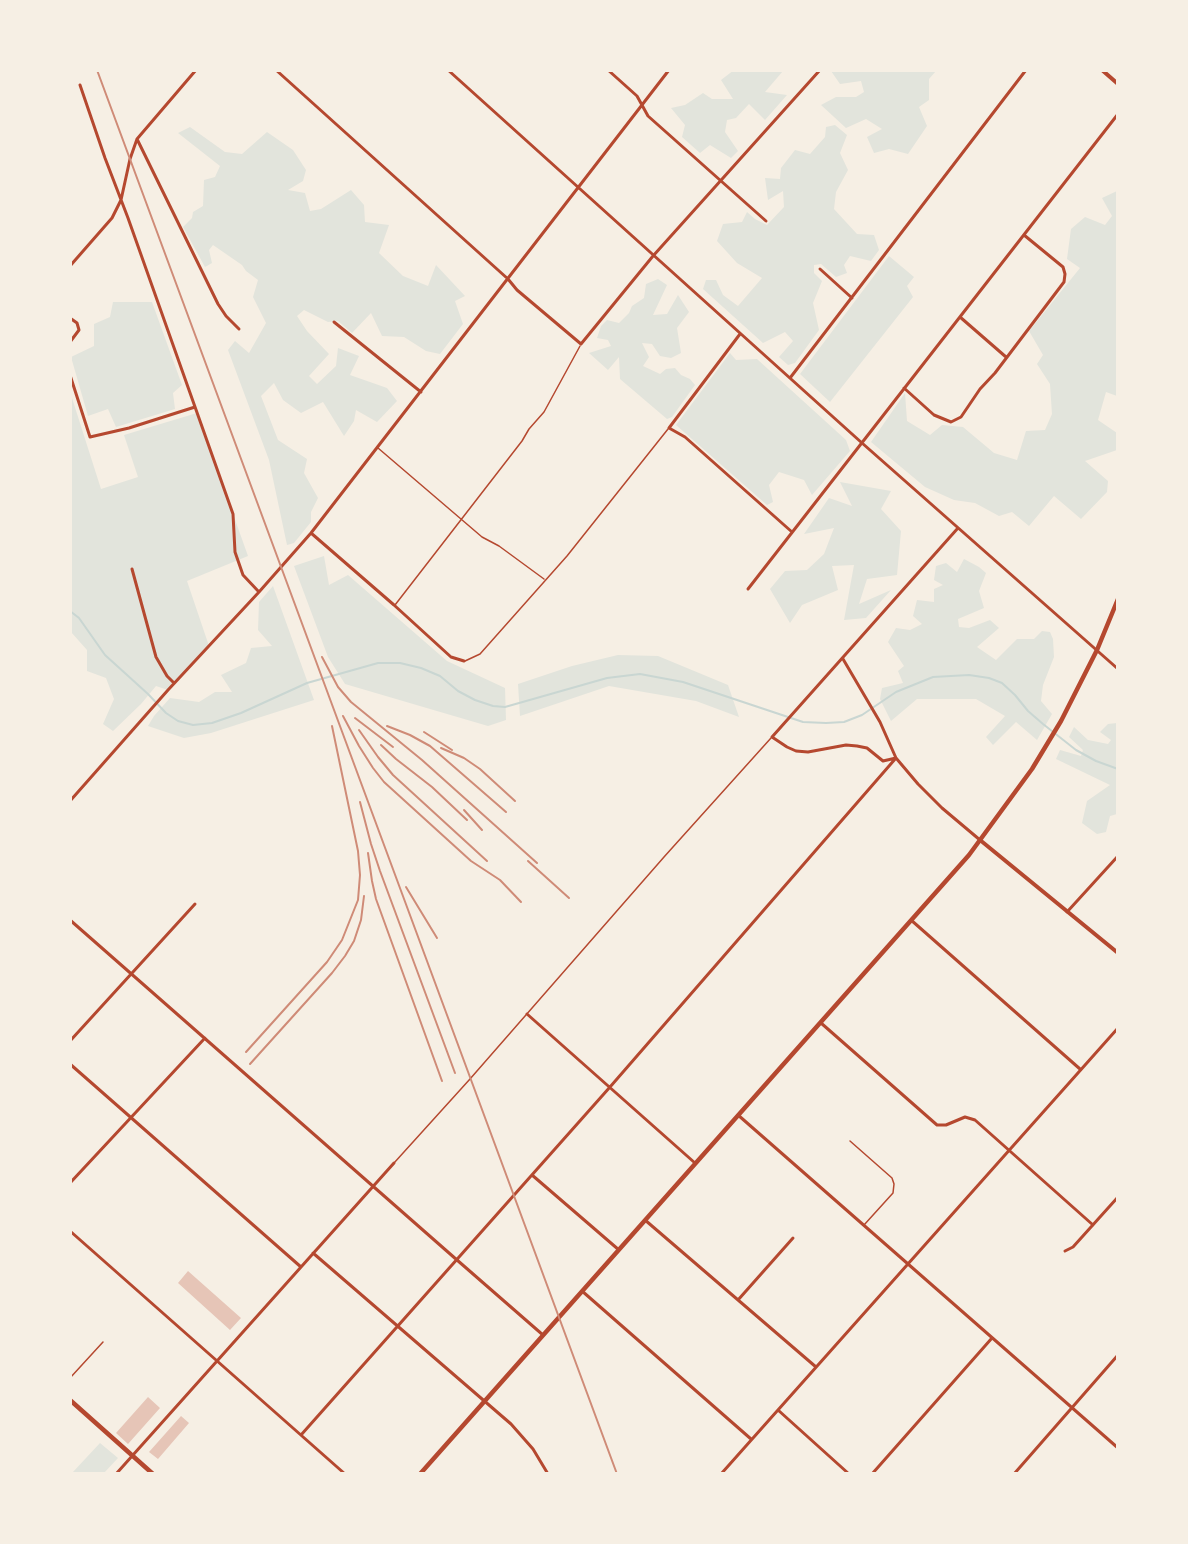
<!DOCTYPE html>
<html>
<head>
<meta charset="utf-8">
<style>
  body { margin:0 }
  #map { position:relative; width:1188px; height:1544px; overflow:hidden; background:#f6efe4; font-family:"Playfair Display",serif }
  canvas { display:block }
  .frame { position:absolute; inset:0; border:72px solid #f6efe4; pointer-events:none }
</style>
</head>
<body>
<div id="map">
<canvas width="1188" height="1544"></canvas>
<div class="frame"></div>
</div>
<script>
const context = document.querySelector('canvas').getContext('2d');
context.lineJoin = 'round';
function fillPath(path, color) {
  context.fillStyle = color;
  context.fill(path, 'evenodd');
}
function toPath(rows) {
  const path = new Path2D();
  for (const r of rows) {
    path.moveTo(r[0], r[1]);
    for (let i = 2; i < r.length; i += 2) path.lineTo(r[i], r[i + 1]);
  }
  return path;
}
function trace(path, color, width, dash) {
  context.strokeStyle = color;
  context.lineWidth = width;
  context.lineCap = dash ? 'butt' : 'round';
  context.setLineDash(dash || []);
  context.stroke(path);
}
fillPath(toPath([
  [734,70,783,71,765,92,787,95,765,120,749,104,736,118,727,120,725,132,738,151,731,158,710,145,700,153,682,137,685,125,671,108,685,105,703,93,712,99,733,99,721,80],
  [831,71,936,71,929,79,929,100,919,107,927,126,908,154,889,149,874,153,867,137,882,129,866,119,846,128,821,105,836,97,856,97,864,92,861,81,840,84],
  [835,125,847,135,840,153,848,170,836,192,834,209,857,234,874,235,879,250,871,261,850,256,844,265,847,273,836,277,821,264,814,265,814,273,822,281,813,303,819,330,795,363,788,365,779,357,793,341,785,332,763,343,703,289,706,280,716,280,723,295,738,306,762,278,737,263,717,241,723,224,742,222,747,212,755,219,767,225,784,207,783,191,768,200,765,178,780,179,781,168,795,150,810,154,825,137,826,127],
  [190,127,225,152,242,154,267,132,293,150,306,170,303,181,288,190,305,193,310,211,321,209,351,190,364,205,365,222,389,225,379,253,403,276,428,286,436,265,465,296,455,301,463,324,440,354,426,351,404,337,382,336,371,313,352,333,338,321,328,322,304,310,297,316,307,331,329,354,309,376,317,384,336,366,338,348,359,356,350,375,387,388,397,401,377,422,356,410,354,421,344,436,323,402,301,413,283,400,274,383,261,396,278,440,307,459,304,473,318,498,311,512,311,522,294,543,287,545,269,460,228,350,235,341,249,353,266,323,253,297,258,280,246,271,242,265,213,245,209,250,212,263,205,267,183,227,192,218,193,212,203,206,204,180,215,177,220,166,178,133],
  [1117,191,1118,271,1116,273,1118,274,1117,396,1106,392,1098,420,1117,433,1117,450,1085,461,1108,481,1107,492,1081,519,1054,496,1029,526,1012,512,999,516,975,503,954,500,925,487,871,442,905,393,907,421,930,435,942,425,963,427,994,453,1017,460,1026,431,1045,430,1052,414,1050,384,1037,364,1043,355,1029,331,1080,268,1067,259,1071,229,1085,217,1105,225,1112,216,1102,198],
  [889,256,914,277,907,286,913,297,830,402,800,374],
  [658,279,667,285,653,315,667,314,678,295,689,312,677,328,681,353,671,358,660,356,652,344,642,343,649,357,643,366,660,374,666,369,675,368,681,375,690,379,695,385,672,417,667,419,620,379,619,357,608,370,589,353,611,346,608,340,597,338,601,326,607,320,619,323,629,313,632,306,644,298,646,284],
  [113,302,152,302,182,385,173,393,175,409,116,427,108,409,88,416,71,357,94,346,94,324,110,317],
  [730,353,736,360,757,359,846,440,850,451,812,495,804,480,779,472,769,485,773,502,767,505,676,425],
  [72,398,101,489,138,477,124,435,197,413,248,556,187,581,209,646,168,690,156,686,141,704,113,731,103,724,114,699,106,678,87,671,87,650,71,632],
  [840,482,891,491,881,509,901,531,897,575,867,579,859,604,891,590,866,618,844,620,854,565,832,566,838,590,802,605,790,623,770,589,785,571,807,570,824,554,834,528,804,534,829,498,852,506],
  [324,556,329,585,348,575,447,661,505,688,506,720,488,726,345,684,328,657,294,566],
  [964,559,979,567,986,573,979,591,984,608,958,619,959,627,969,628,990,620,999,628,977,647,996,660,1017,639,1034,639,1042,631,1050,632,1053,639,1054,657,1043,685,1041,701,1052,714,1037,740,1016,722,993,745,986,737,1005,716,976,699,917,699,891,721,880,699,882,688,903,683,898,671,904,666,888,642,896,628,910,630,922,624,913,616,917,600,934,602,934,589,943,585,934,580,936,566,946,563,957,572],
  [273,586,314,700,211,733,184,738,148,726,154,716,170,698,199,702,215,692,232,692,221,675,246,663,251,648,272,646,258,630,259,602],
  [618,655,658,656,728,685,739,717,696,701,609,686,520,716,518,684,572,666],
  [1117,723,1117,814,1110,816,1106,832,1097,834,1082,823,1087,801,1110,785,1056,759,1060,750,1081,756,1083,750,1069,737,1074,727,1088,740,1108,744,1111,740,1100,732,1108,724],
  [100,1443,118,1458,104,1473,72,1473]
]), '#e2e4dc');
trace(toPath([
  [70,611,79,618,105,655,148,694,166,713,178,721,193,725,212,723,241,713,307,683,378,663,400,663,421,668,440,676,458,691,475,700,493,706,505,707,607,678,640,674,683,682,803,722,826,723,844,722,862,715,896,692,933,677,969,675,989,678,1002,683,1015,695,1028,711,1043,724,1076,750,1096,761,1118,769]
]), '#c9d6d2', 2);
fillPath(toPath([
  [188,1271,241,1318,230,1330,178,1283],
  [148,1397,160,1408,128,1444,116,1433],
  [181,1416,189,1423,158,1459,149,1452]
]), '#e6c5b7');
trace(toPath([
  [378,448,482,537,499,546,544,579],
  [395,605,522,441,529,429,544,412,580,346],
  [465,661,480,654,567,556,668,429],
  [850,1141,892,1178,894,1184,893,1193,864,1225],
  [394,1163,470,1079,664,857,771,738],
  [70,1378,103,1342]
]), '#b5482f', 1.5);
trace(toPath([
  [276,70,508,279,517,290,581,344,653,256,820,70],
  [448,70,862,443,1118,669],
  [608,70,637,96,648,116,766,221],
  [80,85,105,158,128,218,233,514,235,552,243,575,259,592],
  [137,139,218,304,226,316,239,329],
  [70,266,112,218,121,200,130,159,137,139,196,70],
  [820,269,852,298],
  [960,317,1006,357],
  [70,318,77,323,79,330,70,342],
  [334,322,421,392],
  [740,334,669,428,685,437,792,532],
  [70,375,90,437,129,428,195,407],
  [790,378,1026,70],
  [904,388,934,415,951,422,961,417,980,389,995,373,1064,282,1065,274,1063,267,1024,235],
  [958,528,772,737,787,747,796,751,808,752,846,745,857,746,867,748,883,761,896,758,918,784,942,808,980,840],
  [311,533,394,605,451,657,464,661],
  [132,569,156,657,167,676,174,683],
  [748,589,1118,114],
  [70,801,168,690,259,592,311,533,669,70],
  [1067,912,1118,856],
  [70,920,457,1260,543,1335],
  [911,920,1080,1069],
  [527,1014,695,1163],
  [821,1023,937,1125,946,1125,965,1117,975,1120,1093,1225],
  [70,1041,195,904],
  [70,1064,301,1267],
  [738,1115,1118,1448],
  [532,1175,619,1250],
  [70,1183,205,1038],
  [645,1220,816,1367],
  [70,1231,345,1474],
  [1065,1251,1073,1247,1118,1197],
  [313,1253,511,1424,533,1449,548,1474],
  [582,1291,751,1439],
  [738,1300,793,1238],
  [778,1410,849,1474],
  [301,1435,610,1087,896,758,880,722,843,659],
  [116,1474,394,1163],
  [721,1474,1118,1028],
  [872,1474,992,1338],
  [1014,1474,1118,1355]
]), '#b5482f', 3);
trace(toPath([
  [1102,70,1118,84],
  [980,840,1118,953]
]), '#b5482f', 4);
trace(toPath([
  [70,1400,153,1474],
  [420,1474,969,855,1032,769,1061,721,1097,650,1118,599]
]), '#b5482f', 4.5);
trace(toPath([
  [97,70,617,1474],
  [322,657,338,687,351,702,422,760,537,863],
  [343,716,359,746,373,768,384,782,471,861,500,880,521,902],
  [355,718,393,747],
  [387,726,410,735,430,746,506,812],
  [359,730,378,757,393,775,487,861],
  [424,732,452,750],
  [381,745,396,759,432,787,467,820],
  [441,748,464,758,480,769,515,801],
  [360,802,371,844,380,871,455,1073],
  [464,810,482,830],
  [368,853,372,881,376,899,442,1081],
  [528,861,569,898],
  [406,887,437,938],
  [246,1052,327,962,342,940,358,900,360,875,358,851,332,726],
  [250,1064,332,973,345,956,354,941,361,920,364,896]
]), '#cf8b77', 2);
</script>
</body>
</html>
